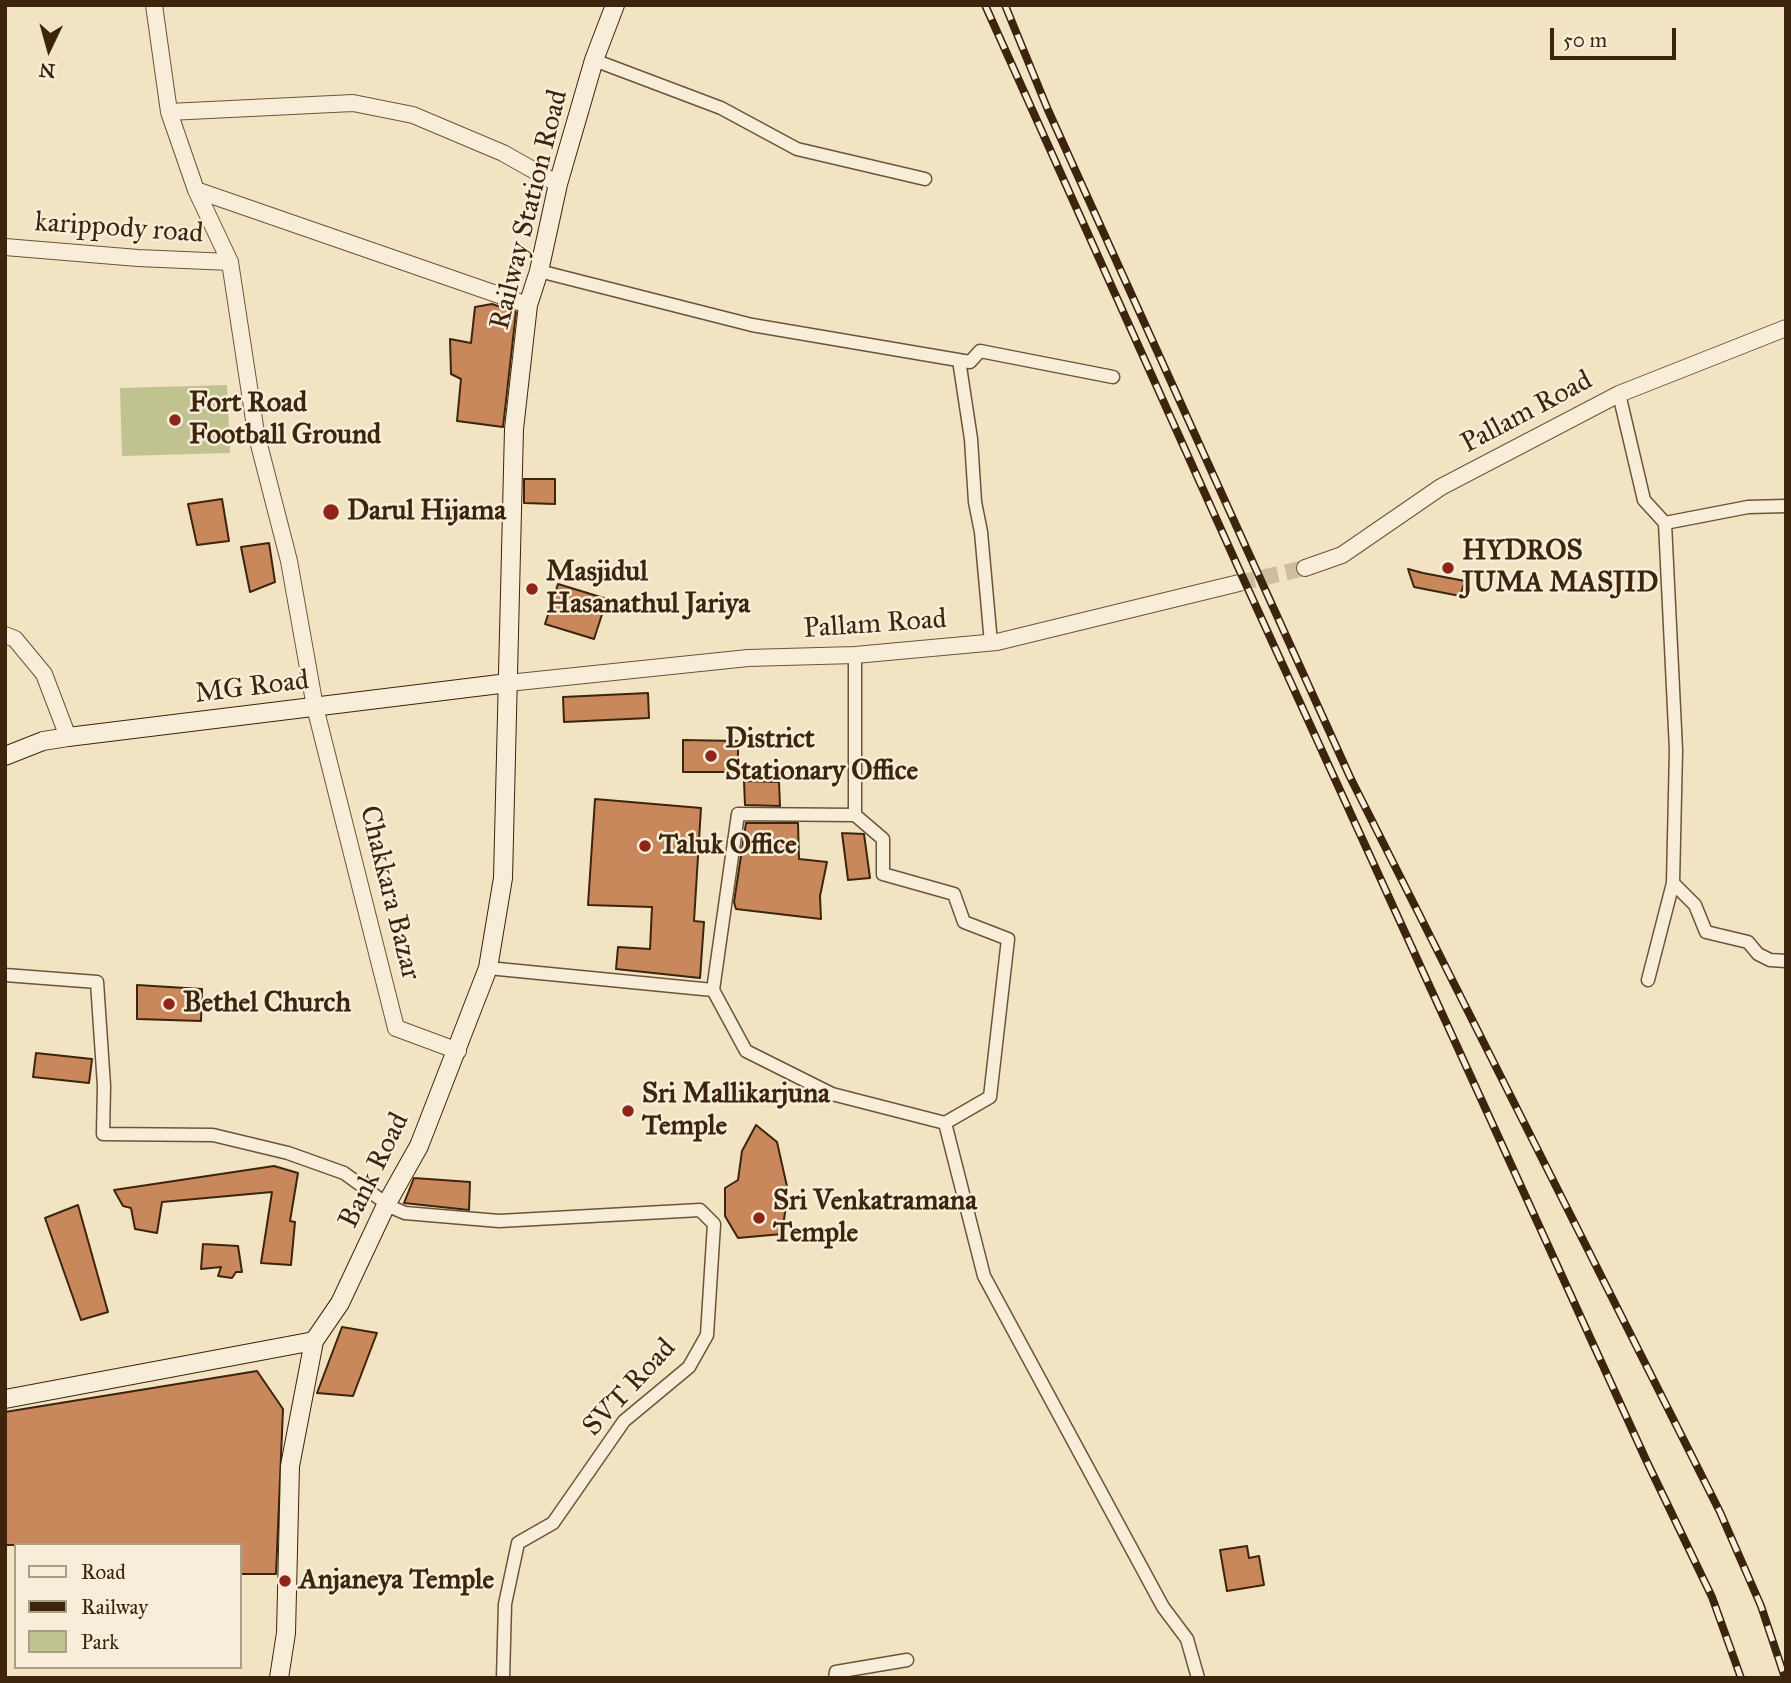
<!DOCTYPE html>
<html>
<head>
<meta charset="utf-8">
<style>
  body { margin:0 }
  #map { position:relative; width:1791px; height:1683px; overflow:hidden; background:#f2e4c3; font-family:"IM FELL Great Primer",serif }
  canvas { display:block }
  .frame { position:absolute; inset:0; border:7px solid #3c240d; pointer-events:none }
  .legend { position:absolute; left:14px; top:1543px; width:228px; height:126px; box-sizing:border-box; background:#f7edd8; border:2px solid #ac9d87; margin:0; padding:9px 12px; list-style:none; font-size:21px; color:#3c240d }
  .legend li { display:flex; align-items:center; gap:14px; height:35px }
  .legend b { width:35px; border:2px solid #ac9d87 }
  .north { position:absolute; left:14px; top:14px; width:70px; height:70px; -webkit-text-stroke:5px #f7edd8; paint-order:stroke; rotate:185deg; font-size:19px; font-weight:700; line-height:28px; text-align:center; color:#3c240d }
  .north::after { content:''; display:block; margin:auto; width:24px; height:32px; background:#3c240d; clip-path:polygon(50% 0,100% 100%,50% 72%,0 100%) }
  .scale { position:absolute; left:1550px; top:28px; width:126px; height:32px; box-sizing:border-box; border:4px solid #3c240d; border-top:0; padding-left:9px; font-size:21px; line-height:24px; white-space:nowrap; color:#3c240d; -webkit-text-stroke:5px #f7edd8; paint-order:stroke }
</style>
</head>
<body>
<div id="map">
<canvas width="1791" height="1683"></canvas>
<div class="frame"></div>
<ul class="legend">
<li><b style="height:9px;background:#f7edd8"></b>Road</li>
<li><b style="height:9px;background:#3c240d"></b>Railway</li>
<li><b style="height:19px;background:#c0c290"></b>Park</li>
</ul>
<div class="north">N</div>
<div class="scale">50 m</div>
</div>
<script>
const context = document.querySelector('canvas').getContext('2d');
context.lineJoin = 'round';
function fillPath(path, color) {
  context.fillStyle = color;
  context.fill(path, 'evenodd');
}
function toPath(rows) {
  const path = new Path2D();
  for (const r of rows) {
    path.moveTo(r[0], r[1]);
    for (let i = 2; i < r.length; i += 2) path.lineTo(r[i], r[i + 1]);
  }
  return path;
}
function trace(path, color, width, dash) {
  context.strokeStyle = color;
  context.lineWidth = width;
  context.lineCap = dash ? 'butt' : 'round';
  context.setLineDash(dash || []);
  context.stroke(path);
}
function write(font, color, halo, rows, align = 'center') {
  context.font = font + ' "IM FELL Great Primer",serif';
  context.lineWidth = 5;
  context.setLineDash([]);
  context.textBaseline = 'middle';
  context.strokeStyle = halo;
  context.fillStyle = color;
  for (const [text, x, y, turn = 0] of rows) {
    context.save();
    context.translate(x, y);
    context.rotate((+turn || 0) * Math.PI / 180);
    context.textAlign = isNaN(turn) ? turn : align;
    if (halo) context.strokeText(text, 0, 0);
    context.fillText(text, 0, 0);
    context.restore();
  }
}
fillPath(toPath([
  [227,385,230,453,122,456,120,388]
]), '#c0c290');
const building = toPath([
  [492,304,516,312,503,427,457,421,461,379,451,374,450,339,471,343,475,307,492,304],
  [524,479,555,479,555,504,524,503,524,479],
  [222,499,229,541,197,545,188,504,222,499],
  [269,543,275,582,250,592,241,547,269,543],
  [1408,569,1423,573,1465,581,1460,596,1414,587,1408,569],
  [558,584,607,599,594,639,545,624,558,584],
  [648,693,649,718,564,722,563,697,648,693],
  [683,740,738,741,738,772,683,772,683,740],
  [744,781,779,782,780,806,745,805,744,781],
  [595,799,701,808,694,921,704,922,700,978,616,969,618,947,650,949,652,907,588,905,595,799],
  [746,823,798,823,799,859,827,862,820,896,821,919,736,909,734,902,746,823],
  [842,833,864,834,870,878,848,880,842,833],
  [137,985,202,989,201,1021,137,1019,137,985],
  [36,1053,92,1059,89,1083,33,1077,36,1053],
  [756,1125,777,1142,788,1191,782,1234,738,1238,725,1216,725,1188,738,1180,742,1151,756,1125],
  [274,1166,298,1173,290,1221,295,1222,291,1265,261,1263,272,1192,162,1202,157,1233,135,1229,131,1208,123,1206,114,1190,274,1166],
  [414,1178,470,1182,469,1210,404,1203,414,1178],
  [78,1205,108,1312,81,1320,45,1218,78,1205],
  [203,1244,238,1246,242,1272,236,1272,232,1278,218,1276,221,1267,201,1269,203,1244],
  [342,1327,377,1333,353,1396,317,1393,342,1327],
  [257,1371,283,1409,276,1574,240,1574,240,1545,5,1545,5,1412,257,1371],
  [1247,1546,1249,1558,1259,1556,1264,1585,1227,1591,1220,1550,1247,1546]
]);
fillPath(building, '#c9885c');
trace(building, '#3c240d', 2);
trace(toPath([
  [1239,583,1305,568]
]), '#cebe9f', 16, [16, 8]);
const minor = toPath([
  [594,60,721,108,797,149,925,179],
  [539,271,752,325,970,362,980,351,1113,377],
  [959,360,971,439,975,502,981,532,991,643],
  [1619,394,1644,500,1665,523,1748,507,1786,506],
  [1665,523,1676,750,1673,883],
  [855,815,883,839,883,874,954,894,964,922,1008,939,990,1097,945,1123],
  [488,968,713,990,738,814,855,815,855,655],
  [5,975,97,982,104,1086,103,1134,213,1135,288,1153,344,1173,391,1207,405,1213,499,1221,700,1210,714,1224,707,1335,689,1367,624,1421,553,1523,518,1543,505,1604,503,1678],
  [1648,980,1673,883,1695,905,1706,932,1748,942,1758,954,1770,960,1786,961],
  [713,990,746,1051,832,1094,945,1123,984,1276,1163,1607,1187,1639,1198,1678],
  [835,1678,836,1672,907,1660]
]);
const tertiary = toPath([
  [154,5,169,112,196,190,230,262,256,433,289,561,315,707,396,1028,458,1051],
  [169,112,353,103,413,115,503,153,558,184],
  [196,190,528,305],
  [5,247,138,258,230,262],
  [1305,568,1342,555,1441,487,1619,394,1786,328],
  [5,635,15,639,44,674,68,737],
  [508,683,748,658,855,655,997,642,1239,583]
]);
const secondary = toPath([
  [5,756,43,741,68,737,508,683],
  [5,1399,314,1341],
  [279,1678,286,1633,290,1466,314,1341,340,1303,387,1203,419,1146,488,968,503,878,514,429,528,305,539,271,558,184,594,60,615,5]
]);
trace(minor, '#6a543a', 15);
trace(tertiary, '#6a543a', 18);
trace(secondary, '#3c240d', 20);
trace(minor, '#f7edd8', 12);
trace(tertiary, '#f7edd8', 16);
trace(secondary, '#f7edd8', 18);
const rail = toPath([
  [985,5,1238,567,1647,1462,1712,1597,1741,1678],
  [1005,5,1048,110,1350,777,1720,1512,1761,1606,1785,1678]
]);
trace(rail, '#3c240d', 8);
trace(rail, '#f7edd8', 5, [16]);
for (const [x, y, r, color] of [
  [175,420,7,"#8f2418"],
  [331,512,9,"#8f2418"],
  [1448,568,7,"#8f2418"],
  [532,589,7,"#8f2418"],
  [711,756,7,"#8f2418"],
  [645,846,7,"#8f2418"],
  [169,1004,7,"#8f2418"],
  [628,1111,7,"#8f2418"],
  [759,1218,7,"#8f2418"],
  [285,1581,7,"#8f2418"]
]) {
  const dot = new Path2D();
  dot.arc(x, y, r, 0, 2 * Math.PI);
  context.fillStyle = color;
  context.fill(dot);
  trace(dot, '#f7edd8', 2.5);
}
write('28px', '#3c240d', '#f7edd8', [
  ["Railway Station Road",530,210,-76],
  ["karippody road",119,229,4],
  ["Pallam Road",1527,413,-28],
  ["Pallam Road",875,625,-4],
  ["MG Road",252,688,-7],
  ["Chakkara Bazar",389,893,76],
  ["Bank Road",375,1171,-64],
  ["SVT Road",630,1388,-47]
]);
write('bold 28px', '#3c240d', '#f7edd8', [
  ["Fort Road",189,404],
  ["Football Ground",189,436],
  ["Darul Hijama",347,512],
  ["HYDROS",1462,552],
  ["JUMA MASJID",1462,584],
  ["Masjidul",546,573],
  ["Hasanathul Jariya",546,605],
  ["District",725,740],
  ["Stationary Office",725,772],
  ["Taluk Office",659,846],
  ["Bethel Church",183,1004],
  ["Sri Mallikarjuna",642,1095],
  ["Temple",642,1127],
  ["Sri Venkatramana",773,1202],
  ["Temple",773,1234],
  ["Anjaneya Temple",299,1581]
], 'left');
</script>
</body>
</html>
